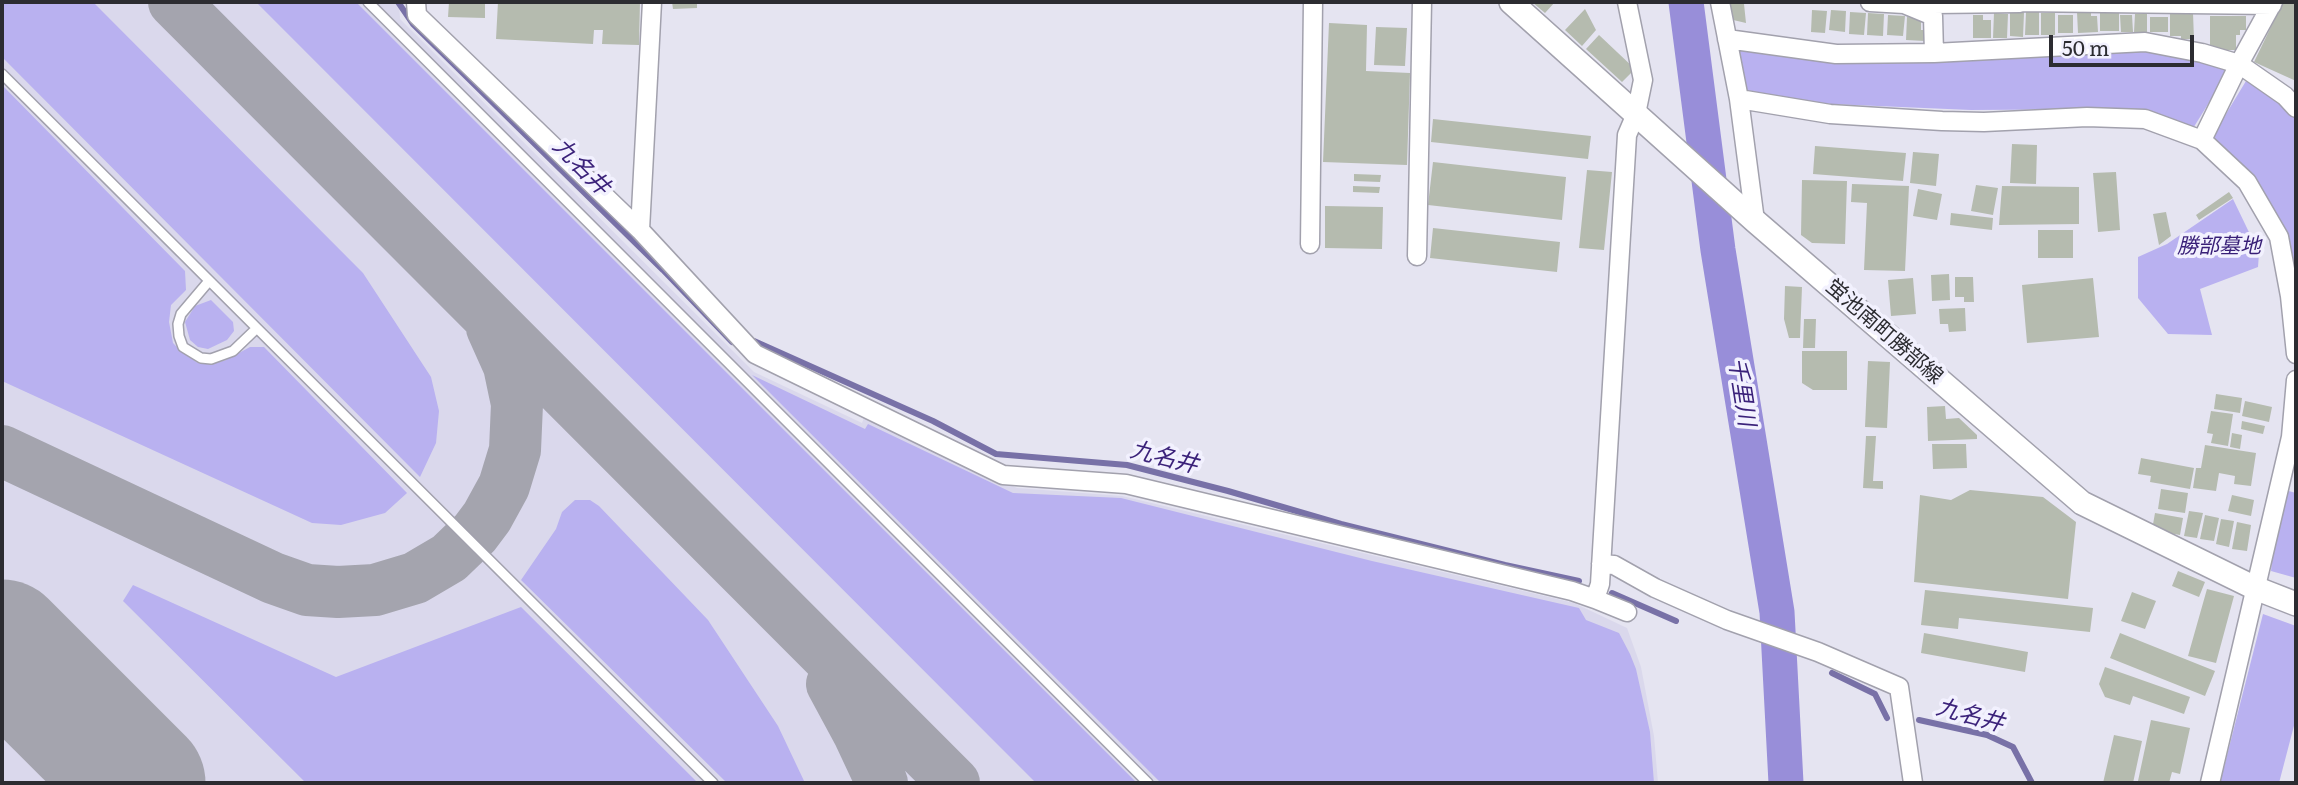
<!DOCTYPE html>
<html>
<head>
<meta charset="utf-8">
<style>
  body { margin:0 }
  #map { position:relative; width:2298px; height:785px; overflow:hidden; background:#e5e4f1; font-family:Literata,serif }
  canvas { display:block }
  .frame { position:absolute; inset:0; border:4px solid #2c2c31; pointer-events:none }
  .scale { position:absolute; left:2049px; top:35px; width:145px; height:32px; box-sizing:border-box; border:4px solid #2c2c31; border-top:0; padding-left:9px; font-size:21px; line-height:24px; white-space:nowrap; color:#2c2c31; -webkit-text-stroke:5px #f2f1fe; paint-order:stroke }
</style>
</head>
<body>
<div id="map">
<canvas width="2298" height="785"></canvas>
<div class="frame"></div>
<div class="scale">50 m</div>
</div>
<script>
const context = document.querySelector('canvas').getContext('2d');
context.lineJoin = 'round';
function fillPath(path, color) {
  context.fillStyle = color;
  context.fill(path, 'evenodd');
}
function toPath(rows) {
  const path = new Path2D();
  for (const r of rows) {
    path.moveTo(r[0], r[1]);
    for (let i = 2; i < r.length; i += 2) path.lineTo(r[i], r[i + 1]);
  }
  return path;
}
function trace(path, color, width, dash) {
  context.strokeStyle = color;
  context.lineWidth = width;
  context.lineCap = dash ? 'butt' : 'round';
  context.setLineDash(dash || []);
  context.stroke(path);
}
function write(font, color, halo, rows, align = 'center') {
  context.font = font + ' Literata,"Noto Sans JP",serif';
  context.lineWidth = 7;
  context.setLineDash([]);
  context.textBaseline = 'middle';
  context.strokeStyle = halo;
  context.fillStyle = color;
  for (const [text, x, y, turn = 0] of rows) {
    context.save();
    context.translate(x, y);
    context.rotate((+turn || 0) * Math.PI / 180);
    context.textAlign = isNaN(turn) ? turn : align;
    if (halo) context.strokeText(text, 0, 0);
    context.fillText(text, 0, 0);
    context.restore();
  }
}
fillPath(toPath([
  [2,2,399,2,400,19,754,372,862,423,864,418,1017,488,1122,496,1574,603,1627,628,1641,667,1654,736,1658,783,2,783]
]), '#dad8ec');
fillPath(toPath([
  [2,2,93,2,363,273,431,377,439,411,436,443,420,477,2,57],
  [256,2,356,2,1137,783,1036,783],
  [1733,45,2145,49,2231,67,2192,130,2132,109,1971,110,1831,104,1743,94],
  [2246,81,2282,104,2296,119,2296,281,2286,235,2212,137],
  [2,85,185,271,186,290,171,305,169,322,173,343,183,353,198,363,213,364,226,360,250,347,264,347,407,493,385,513,341,525,312,523,2,381],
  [2233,199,2259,253,2258,267,2200,289,2212,335,2168,334,2138,298,2138,257,2167,244],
  [211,300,233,322,234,331,227,340,208,349,198,347,190,340,185,322,195,306],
  [752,375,865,429,868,424,1013,493,1121,498,1372,561,1579,608,1586,620,1619,633,1630,654,1636,669,1650,732,1654,783,1161,783],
  [2285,490,2296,493,2296,578,2271,571,2274,538],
  [575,500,590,500,599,506,708,620,778,726,805,783,727,783,521,580,556,529,562,512],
  [133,585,336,677,521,607,698,783,306,783,123,601],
  [2263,614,2296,626,2296,718,2279,783,2220,783]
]), '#b9b1f0');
trace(toPath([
  [398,2,413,24,663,270,732,342],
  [754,341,933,421,996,454,1127,465,1228,491,1341,524,1505,565,1579,581],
  [1612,593,1676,621],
  [1832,673,1875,694,1887,718],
  [1919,720,1987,735,2013,747,2032,783]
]), '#7871a7', 6);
trace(toPath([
  [1686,2,1718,250,1777,612,1786,783]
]), '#988ed9', 35);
trace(toPath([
  [174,2,954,783],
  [2,451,273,578,307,590,338,592,375,590,415,578,449,558,475,533,487,517,504,486,515,450,517,404,509,366,492,328],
  [832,684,859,734,882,783]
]), '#a4a4ae', 52);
trace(toPath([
  [2,645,140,783]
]), '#a4a4ae', 131);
fillPath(toPath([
  [449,2,485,2,485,18,448,17],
  [498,2,640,2,639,45,602,44,603,30,594,30,593,44,496,39],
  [672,2,697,2,697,8,673,9],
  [1532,2,1555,2,1545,13],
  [1726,2,1744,4,1746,23,1729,19],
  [2283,2,2296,2,2296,81,2254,62],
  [1585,9,1596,30,1582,46,1565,30],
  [1812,10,1827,11,1825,33,1811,32],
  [1831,10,1846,11,1845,32,1829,30],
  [1850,12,1866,13,1864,35,1849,34],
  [2010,12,2024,13,2023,37,2010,36],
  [2026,12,2039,12,2039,35,2025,35],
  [2077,12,2091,12,2091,16,2097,16,2098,32,2078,33],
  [1868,13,1884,14,1883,36,1867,35],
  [1994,13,2008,14,2007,38,1993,38],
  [2041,13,2055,13,2055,35,2041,35],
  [2100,13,2119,13,2119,31,2100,31],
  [2193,13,2194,39,2181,39,2181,36,2170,36,2170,14],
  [2135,14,2147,14,2147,32,2134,32],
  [1888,15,1905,16,1903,36,1887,35],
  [1973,15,1983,15,1983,20,1991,20,1991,38,1973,38],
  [2058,15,2073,15,2073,33,2058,33],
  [2120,15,2132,15,2133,32,2121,32],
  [2210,16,2246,16,2246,30,2240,30,2240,35,2236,35,2236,50,2222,50,2210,45],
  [1907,17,1921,18,1921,30,1925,30,1925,41,1906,40],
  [2150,17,2168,17,2168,32,2150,32],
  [1329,23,1367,25,1366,71,1410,73,1407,165,1323,162],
  [1376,27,1407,28,1405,66,1374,65],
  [1599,35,1635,69,1622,82,1586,49],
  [1433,119,1591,136,1588,159,1431,142],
  [2012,144,2037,145,2036,184,2010,183],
  [1815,146,1906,153,1903,181,1813,174],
  [1913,152,1939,154,1936,186,1910,183],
  [1433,162,1566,177,1562,220,1428,205],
  [1587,170,1612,172,1604,250,1579,248],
  [2116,172,2120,230,2098,232,2093,173],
  [1354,174,1381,175,1380,182,1354,181],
  [1802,180,1847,181,1845,244,1812,243,1801,235],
  [1852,184,1909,186,1905,271,1864,270,1867,203,1851,202],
  [1976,185,1998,188,1993,215,1971,211],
  [1353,186,1380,187,1379,193,1353,192],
  [2002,186,2079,187,2079,224,1999,225],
  [1918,189,1942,194,1937,220,1913,216],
  [2229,192,2233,198,2199,220,2196,215],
  [1325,206,1383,207,1382,249,1325,248],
  [2166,212,2171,236,2159,245,2153,214],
  [1951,213,1993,218,1992,230,1950,225],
  [1433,228,1560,242,1557,272,1430,258],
  [2038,230,2073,230,2073,258,2038,258],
  [1949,274,1950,300,1932,301,1931,275],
  [1955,277,1973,277,1974,302,1964,302,1964,297,1955,297],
  [1913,278,1916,314,1891,316,1888,280],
  [2093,278,2099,337,2027,343,2022,285],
  [1785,286,1802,287,1800,338,1789,338,1784,319],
  [1965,308,1966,331,1949,332,1948,324,1940,324,1939,309],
  [1804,319,1816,319,1815,348,1803,348],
  [1802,351,1847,351,1847,390,1813,390,1802,383],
  [1868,361,1890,362,1887,428,1865,427],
  [2216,394,2242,398,2240,413,2214,409],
  [2245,401,2272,407,2269,422,2242,416],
  [1945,406,1946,419,1959,418,1977,435,1977,439,1928,441,1927,407],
  [2211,411,2233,414,2228,446,2211,443,2213,434,2207,433],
  [2242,421,2265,426,2263,434,2241,429],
  [2232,433,2242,435,2240,449,2230,447],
  [1866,436,1876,436,1873,481,1883,481,1883,489,1863,488],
  [1932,444,1966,444,1967,468,1933,469],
  [2205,445,2256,453,2251,486,2234,484,2235,476,2219,473,2216,491,2193,488,2196,468,2201,468],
  [2141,458,2194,468,2190,489,2150,482,2151,476,2138,474],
  [2161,489,2188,493,2185,513,2158,509],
  [1970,490,2043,497,2076,522,2068,599,1914,582,1920,495,1951,500],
  [2232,495,2254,500,2251,516,2228,511],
  [2189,511,2203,513,2197,538,2184,536],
  [2155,513,2183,518,2180,535,2152,530],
  [2205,515,2219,518,2214,541,2200,539],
  [2221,519,2234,521,2229,547,2216,544],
  [2237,522,2251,525,2247,551,2232,549],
  [2178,571,2205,582,2199,597,2172,586],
  [2207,589,2234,596,2216,663,2188,656],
  [1925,590,2093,608,2090,632,1959,618,1958,629,1921,625],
  [2132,592,2156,601,2145,629,2121,621],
  [1924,633,2028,652,2025,672,1921,653],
  [2120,633,2215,671,2205,696,2110,658],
  [2105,667,2190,697,2184,714,2133,696,2130,705,2105,697,2099,684],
  [2151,720,2190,728,2180,774,2172,772,2169,783,2138,781],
  [2114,735,2142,741,2133,783,2103,783]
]), '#b5bbaf');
const service = toPath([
  [368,2,1148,783],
  [2,74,713,783],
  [209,281,181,314,178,324,179,336,183,347,201,358,211,359,233,351,256,329]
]);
const minor = toPath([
  [416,2,417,15,640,230,755,354,1003,475,1126,484,1572,591,1595,599,1600,584,1627,135,1636,114,1643,80,1627,2],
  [1720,2,1739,99,1755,221],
  [1870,2,1904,4],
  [1904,2,1904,4,1933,16,1934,53],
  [2020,2,2272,5],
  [1933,4,2020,3],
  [1727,39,1836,54,1934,53,2145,42,2202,53,2239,64,2285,96,2296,108],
  [1739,99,1830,114,1942,121,1984,122,2087,117,2145,119,2202,140,2247,182,2279,237,2290,296,2296,354],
  [2202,140,2239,64,2273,2],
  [640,230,652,2],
  [1310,244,1313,2],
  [1417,256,1422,2],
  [1601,564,1614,565,1655,588,1727,620,1818,652,1899,687,1913,783],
  [1595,599,1627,612],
  [2210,783,2291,437,2296,380]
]);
const tertiary = toPath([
  [1511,2,1755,221,2082,503,2255,588,2296,604]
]);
trace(service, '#a2a1ad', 12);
trace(minor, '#a2a1ad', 21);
trace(tertiary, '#a2a1ad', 26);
trace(service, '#fff', 9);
trace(minor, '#fff', 18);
trace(tertiary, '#fff', 23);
write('italic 21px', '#381f77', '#f2f1fe', [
  ["勝部墓地",2219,247]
]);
write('21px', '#2c2c31', '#f2f1fe', [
  ["蛍池南町勝部線",1884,332,41]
]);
write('italic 23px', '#3b227a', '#f2f1fe', [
  ["九名井",581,167,45],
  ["千里川",1741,392,81],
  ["九名井",1164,458,14],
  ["九名井",1970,716,15]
]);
</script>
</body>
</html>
